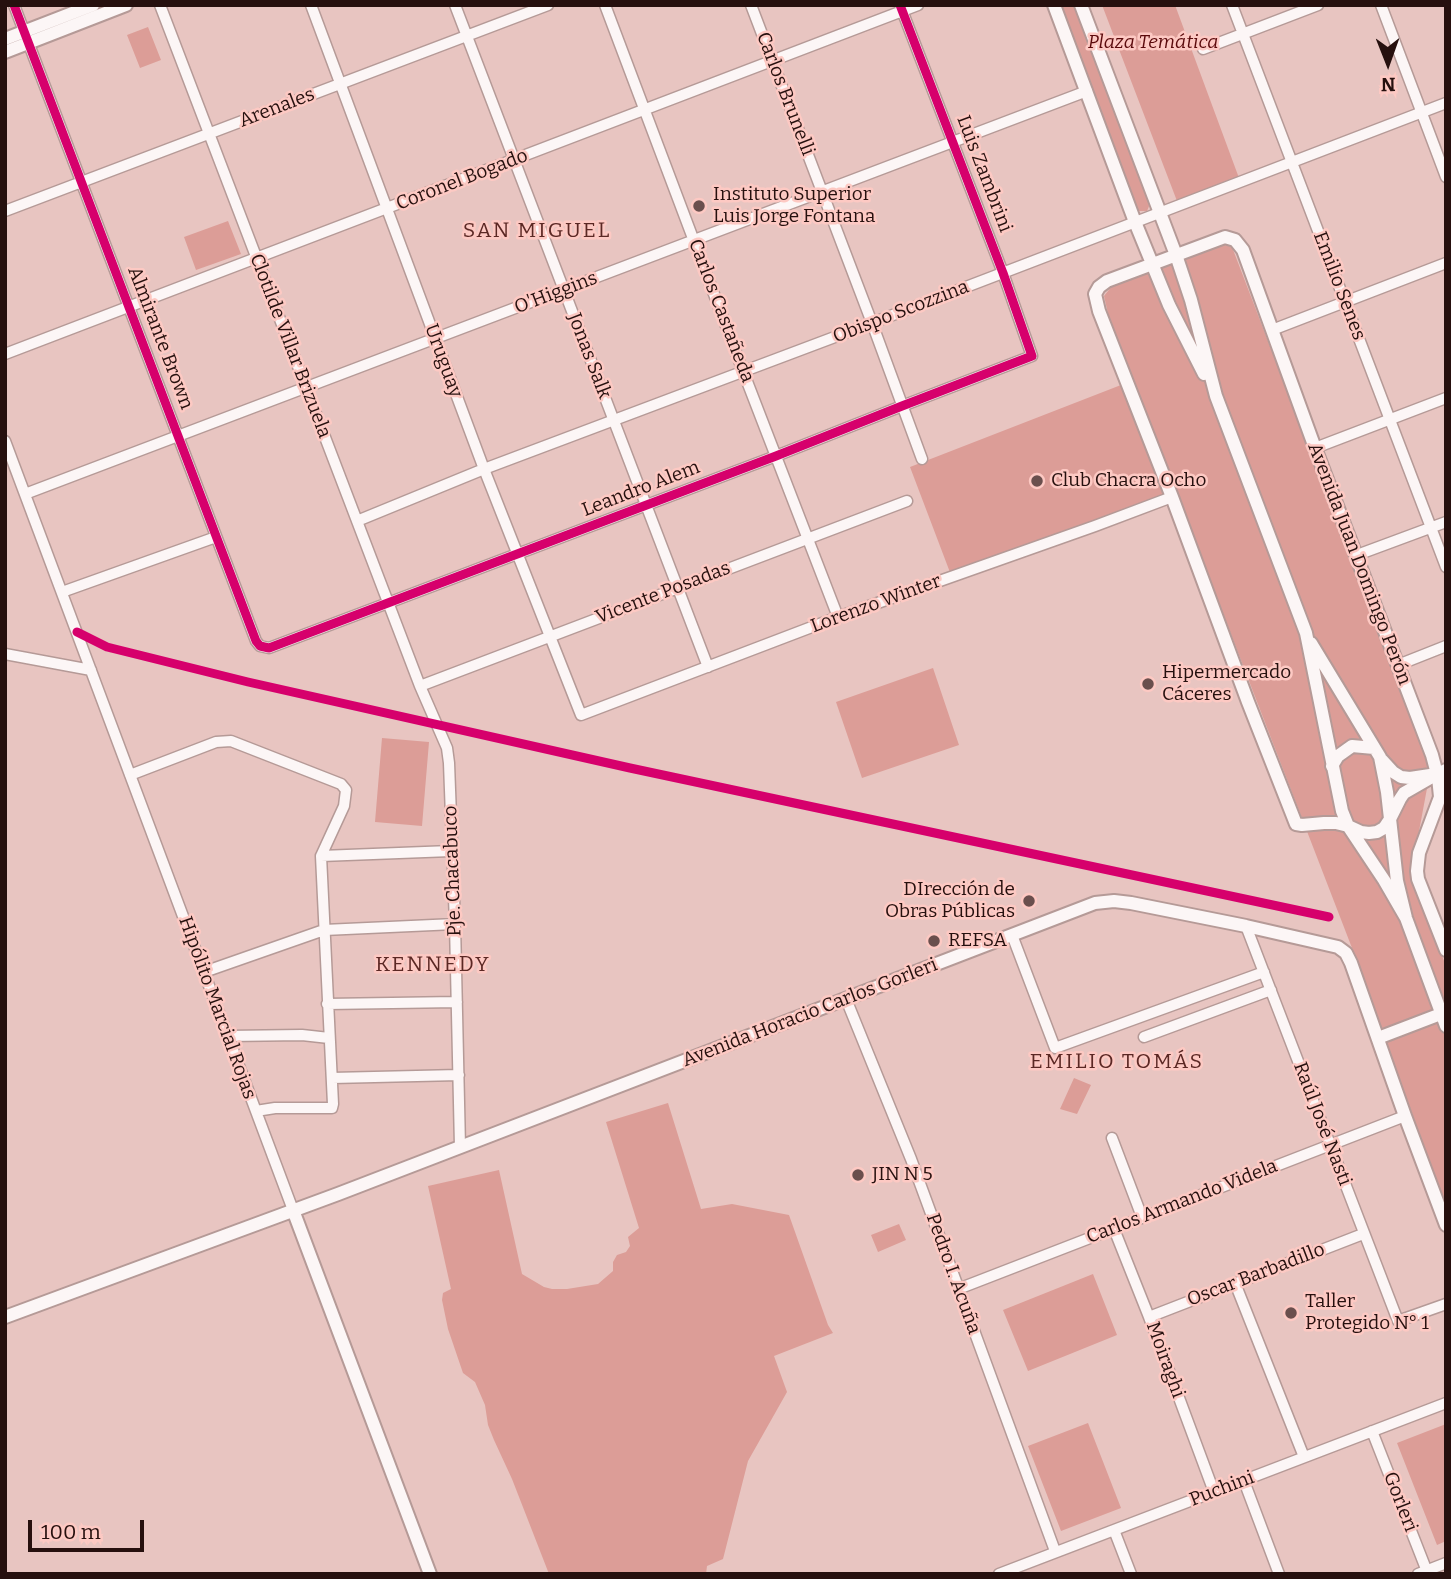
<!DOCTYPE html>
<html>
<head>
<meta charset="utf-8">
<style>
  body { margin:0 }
  #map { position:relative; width:1451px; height:1579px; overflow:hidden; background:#e8c5c1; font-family:Bitter,serif }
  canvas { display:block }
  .frame { position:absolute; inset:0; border:7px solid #26100e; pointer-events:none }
  .north { position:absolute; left:1353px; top:28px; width:70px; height:70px; -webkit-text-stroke:5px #fdc9c3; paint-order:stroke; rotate:179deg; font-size:19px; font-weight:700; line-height:28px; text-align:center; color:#26100e }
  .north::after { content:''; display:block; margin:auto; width:24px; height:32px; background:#26100e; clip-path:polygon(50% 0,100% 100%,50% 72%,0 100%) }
  .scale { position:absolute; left:28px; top:1520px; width:116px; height:32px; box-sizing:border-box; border:4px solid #26100e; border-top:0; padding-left:9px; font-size:21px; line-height:24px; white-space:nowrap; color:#26100e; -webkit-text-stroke:5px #fdc9c3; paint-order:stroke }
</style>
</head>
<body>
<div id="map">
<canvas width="1451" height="1579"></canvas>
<div class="frame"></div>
<div class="north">N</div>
<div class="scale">100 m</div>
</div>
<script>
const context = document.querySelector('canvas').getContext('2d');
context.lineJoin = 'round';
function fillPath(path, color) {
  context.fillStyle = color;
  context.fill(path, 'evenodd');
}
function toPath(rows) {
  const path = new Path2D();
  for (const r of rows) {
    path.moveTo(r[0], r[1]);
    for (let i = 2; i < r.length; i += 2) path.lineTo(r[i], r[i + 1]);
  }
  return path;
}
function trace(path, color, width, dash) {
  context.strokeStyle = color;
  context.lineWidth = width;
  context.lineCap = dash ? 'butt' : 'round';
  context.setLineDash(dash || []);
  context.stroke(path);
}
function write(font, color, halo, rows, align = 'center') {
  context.font = font + ' Bitter,serif';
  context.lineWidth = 5;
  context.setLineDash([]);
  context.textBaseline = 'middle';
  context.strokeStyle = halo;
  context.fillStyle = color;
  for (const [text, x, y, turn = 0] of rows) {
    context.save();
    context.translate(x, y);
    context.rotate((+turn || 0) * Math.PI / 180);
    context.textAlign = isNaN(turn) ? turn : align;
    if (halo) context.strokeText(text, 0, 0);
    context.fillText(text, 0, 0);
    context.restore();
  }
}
fillPath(toPath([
  [1058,5,1075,5,1150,204,1147,211,1139,211,1135,207],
  [1102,5,1175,5,1239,178,1177,201],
  [148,27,161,60,140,68,127,35],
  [228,221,241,254,196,270,184,237],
  [1222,244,1232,247,1431,767,1411,874,1446,966,1446,1207,1352,948,1109,318,1104,296,1112,286],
  [1121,385,1164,495,951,575,910,467],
  [933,668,959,745,862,778,836,702],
  [382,738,429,742,422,826,375,822],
  [1074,1078,1091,1085,1077,1114,1060,1109],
  [668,1103,701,1209,732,1204,789,1215,828,1325,833,1333,774,1356,787,1392,748,1461,723,1559,707,1566,706,1574,549,1574,512,1479,494,1440,488,1425,485,1405,475,1382,463,1373,448,1329,442,1300,443,1293,451,1289,428,1186,499,1170,522,1274,544,1287,552,1289,567,1289,598,1284,613,1271,613,1262,617,1255,626,1252,630,1246,628,1237,639,1228,606,1122],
  [899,1224,906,1240,878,1252,871,1235],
  [1093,1274,1117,1335,1028,1371,1003,1310],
  [1088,1423,1121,1508,1061,1531,1028,1446],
  [1446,1424,1446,1541,1437,1545,1397,1443]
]), '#dc9d97');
const minor = toPath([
  [14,5,256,641,260,646,269,648,776,456,902,406,1032,356,1003,273,900,5],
  [160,5,420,686,447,748,449,763,455,924,460,1147],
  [311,5,484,469,581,715,838,617,1095,526,1172,497],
  [455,5,708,667],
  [605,5,743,371,838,617],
  [751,5,872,323,922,459],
  [1232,5,1446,567],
  [1381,5,1446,177],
  [1203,49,1318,5],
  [5,211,548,5],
  [1272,330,1446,263],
  [5,354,918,5],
  [5,441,293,1210],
  [1315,448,1446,398],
  [25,494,1087,91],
  [357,521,484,469,872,323,1446,103],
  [1357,555,1446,522],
  [62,592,216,537],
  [5,654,91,670],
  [1398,665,1446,646],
  [420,686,907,501],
  [130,775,216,742,231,741,341,784,346,790,344,806,321,856,333,1104,332,1108,275,1108,256,1111],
  [321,856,451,851],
  [1246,926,1398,1321,1446,1304],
  [1012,935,1055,1048,1264,972],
  [204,972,324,930,455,924],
  [846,999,911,1159,1055,1551],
  [327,1004,457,1002],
  [228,1036,302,1035,329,1038],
  [1144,1037,1271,990],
  [332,1078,459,1075],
  [1112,1138,1142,1217],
  [1114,1229,1149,1317,1214,1492],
  [1235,1283,1304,1457],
  [958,1289,1405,1116],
  [1149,1317,1363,1234],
  [1372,1431,1428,1574],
  [1244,1481,1279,1574],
  [1114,1530,1131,1574],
  [999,1574,1446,1403],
  [1418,1574,1446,1563]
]);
const major = toPath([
  [1054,5,1135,222,1169,305,1204,374],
  [1081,5,1176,255,1191,300,1216,396,1306,633,1342,811,1348,826,1384,880,1406,918],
  [5,39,93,5],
  [5,52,126,5],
  [1311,643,1380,757,1387,792,1397,881,1406,918,1446,1026],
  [1382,760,1393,772,1401,777,1410,778,1430,775],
  [1332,766,1338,756,1352,746,1374,748],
  [1446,770,1437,774,1404,793,1400,799,1390,819,1384,828,1377,832,1369,833,1361,832,1348,826,1336,823,1324,823,1302,825,1296,824,1248,702,1172,497,1099,311,1095,294,1099,287,1107,281,1225,237,1235,240,1243,250,1315,448,1432,755,1437,774,1438,777,1440,797,1419,853,1417,871,1418,879,1446,950],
  [1378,1038,1446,1012],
  [293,1210,430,1574],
  [5,1317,338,1194,1095,903,1114,901,1131,903,1246,926,1338,947,1346,953,1351,963,1405,1116,1446,1225]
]);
trace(minor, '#b59a97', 13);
trace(major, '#b59a97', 16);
trace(minor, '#fcf6f6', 10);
trace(major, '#fcf6f6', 12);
trace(toPath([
  [14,5,256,641,260,646,269,648,776,456,902,406,1032,356,1003,273,900,5],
  [77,632,107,647,248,682,630,768,1329,917]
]), '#d6006c', 9);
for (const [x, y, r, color] of [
  [699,206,7,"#6a4f4d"],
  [1037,481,7,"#6a4f4d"],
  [1148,684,7,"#6a4f4d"],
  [1029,901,7,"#6a4f4d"],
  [934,941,7,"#6a4f4d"],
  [858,1175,7,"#6a4f4d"],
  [1291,1313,7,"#6a4f4d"]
]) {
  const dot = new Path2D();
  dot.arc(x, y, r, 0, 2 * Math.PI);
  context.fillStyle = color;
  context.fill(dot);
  trace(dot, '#fdc9c3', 2.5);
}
write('italic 19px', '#5b0a0c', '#fdc9c3', [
  ["Plaza Temática",1153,43]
]);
write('19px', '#26100e', '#fdc9c3', [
  ["Carlos Brunelli",785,94,69],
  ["Arenales",277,108,-21],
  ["Luis Zambrini",984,174,69],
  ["Coronel Bogado",462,180,-21],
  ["Emilio Senes",1339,286,69],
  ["O'Higgins",556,293,-21],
  ["Carlos Castañeda",721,311,69],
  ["Obispo Scozzina",901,312,-21],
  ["Almirante Brown",160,338,69],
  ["Clotilde Villar Brizuela",290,346,69],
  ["Jonas Salk",589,356,69],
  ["Uruguay",443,361,70],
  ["Leandro Alem",641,489,-21],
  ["Avenida Juan Domingo Perón",1359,564,69],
  ["Vicente Posadas",663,593,-21],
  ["Lorenzo Winter",876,604,-20],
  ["Pje. Chacabuco",453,871,-92],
  ["Hipólito Marcial Rojas",217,1008,70],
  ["Avenida Horacio Carlos Gorleri",810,1013,-21],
  ["Raúl José Nasti",1322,1124,69],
  ["Carlos Armando Videla",1182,1202,-21],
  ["Pedro I. Acuña",953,1274,70],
  ["Oscar Barbadillo",1256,1275,-21],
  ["Moiraghi",1165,1360,70],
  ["Puchini",1222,1489,-21],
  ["Gorleri",1400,1502,69]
]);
write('19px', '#26100e', '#fdc9c3', [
  ["Instituto Superior",713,195],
  ["Luis Jorge Fontana",713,217],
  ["Club Chacra Ocho",1051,481],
  ["Hipermercado",1162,673],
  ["Cáceres",1162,695],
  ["DIrección de",1015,890,"right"],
  ["Obras Públicas",1015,912,"right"],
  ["REFSA",948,941],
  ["JIN N 5",872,1175],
  ["Taller",1305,1302],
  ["Protegido N° 1",1305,1324]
], 'left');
context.letterSpacing = '2px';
write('21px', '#5b2824', '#fdc9c3', [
  ["SAN MIGUEL",537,231],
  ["KENNEDY",433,965],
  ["EMILIO TOMÁS",1117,1062]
]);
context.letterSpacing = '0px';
</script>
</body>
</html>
